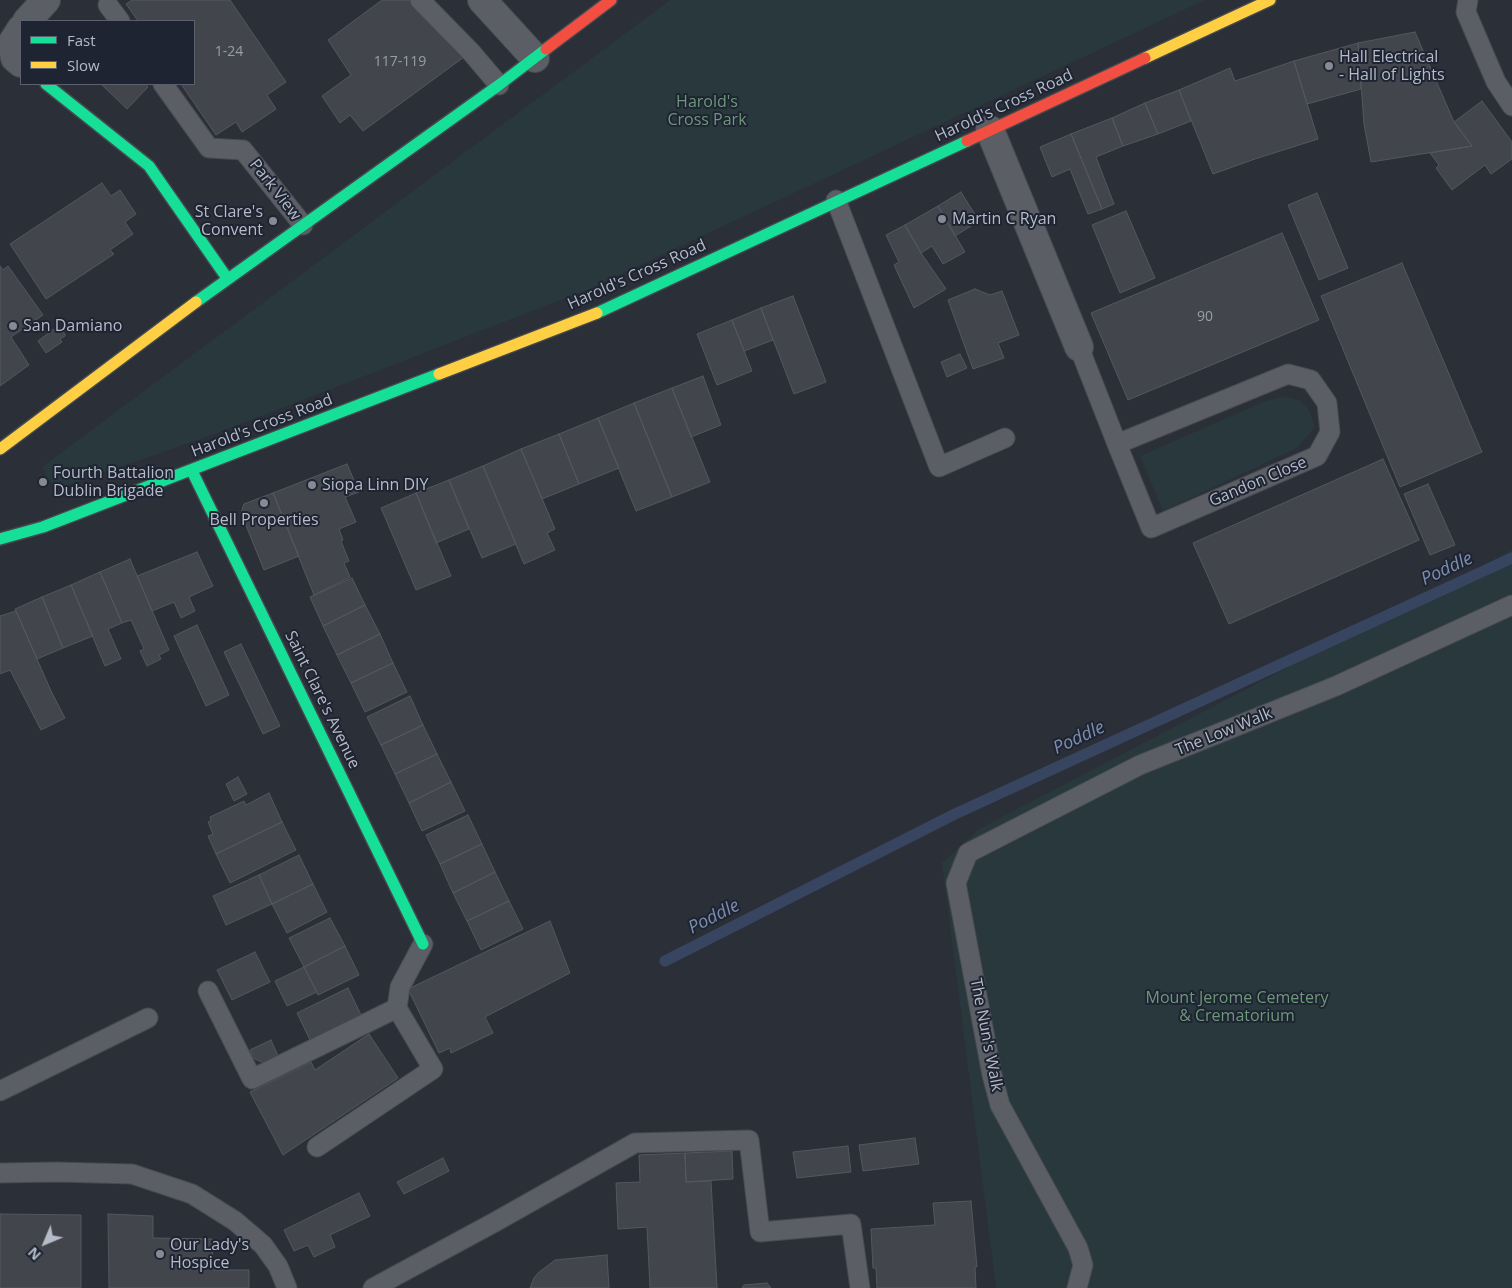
<!DOCTYPE html>
<html>
<head>
<meta charset="utf-8">
<style>
  body { margin:0 }
  #map { position:relative; width:1512px; height:1288px; overflow:hidden; background:#2b2f37; font-family:"Open Sans",sans-serif }
  canvas { display:block }
  .legend { position:absolute; left:20px; top:20px; width:175px; height:65px; box-sizing:border-box; background:#1e2432; border:1px solid #5a606e; margin:0; padding:6px 9px; list-style:none; font-size:15px; color:#b5bbc8 }
  .legend li { display:flex; align-items:center; gap:10px; height:25px }
  .legend b { width:25px; border:1px solid #5a606e }
  .north { position:absolute; left:20px; top:1218px; width:50px; height:50px; -webkit-text-stroke:4px #1e2432; paint-order:stroke; rotate:225deg; font-size:14px; font-weight:700; line-height:20px; text-align:center; color:#b5bbc8 }
  .north::after { content:''; display:block; margin:auto; width:18px; height:22px; background:#b5bbc8; clip-path:polygon(50% 0,100% 100%,50% 72%,0 100%) }
</style>
</head>
<body>
<div id="map">
<canvas width="1512" height="1288"></canvas>
<ul class="legend">
<li><b style="height:6px;background:#16e098"></b>Fast</li>
<li><b style="height:6px;background:#ffcf43"></b>Slow</li>
</ul>
<div class="north">N</div>
</div>
<script>
const context = document.querySelector('canvas').getContext('2d');
context.lineJoin = 'round';
function fillPath(path, color) {
  context.fillStyle = color;
  context.fill(path, 'evenodd');
}
function toPath(rows) {
  const path = new Path2D();
  for (const r of rows) {
    path.moveTo(r[0], r[1]);
    for (let i = 2; i < r.length; i += 2) path.lineTo(r[i], r[i + 1]);
  }
  return path;
}
function trace(path, color, width, dash) {
  context.strokeStyle = color;
  context.lineWidth = width;
  context.lineCap = dash ? 'butt' : 'round';
  context.setLineDash(dash || []);
  context.stroke(path);
}
function write(font, color, halo, rows, align = 'center') {
  context.font = font + ' "Open Sans",sans-serif';
  context.lineWidth = 4;
  context.setLineDash([]);
  context.textBaseline = 'middle';
  context.strokeStyle = halo;
  context.fillStyle = color;
  for (const [text, x, y, turn = 0] of rows) {
    context.save();
    context.translate(x, y);
    context.rotate((+turn || 0) * Math.PI / 180);
    context.textAlign = isNaN(turn) ? turn : align;
    if (halo) context.strokeText(text, 0, 0);
    context.fillText(text, 0, 0);
    context.restore();
  }
}
fillPath(toPath([
  [670,0,1205,0,589,289,220,432,54,490,42,467],
  [1282,396,1299,400,1309,410,1315,427,1297,448,1163,511,1140,456,1263,402],
  [1512,550,1512,1288,996,1288,942,863,979,829]
]), '#28383d');
trace(toPath([
  [665,961,955,814,1512,558]
]), '#384560', 11);
const building = toPath([
  [132,0,230,0,286,82,267,95,276,109,242,132,236,122,216,135,181,84,194,84,194,21,138,21,126,4,132,0],
  [382,0,429,0,475,49,363,131,350,115,340,123,322,96,351,75,328,40,382,0],
  [1415,32,1454,122,1472,146,1371,162,1364,124,1358,43,1415,32],
  [1358,43,1361,89,1307,104,1294,61,1358,43],
  [1294,61,1318,139,1255,159,1213,174,1179,90,1230,68,1235,81,1294,61],
  [101,84,145,84,148,87,127,109,101,84],
  [1179,90,1191,121,1158,134,1145,103,1179,90],
  [1482,101,1512,142,1512,159,1491,174,1485,165,1452,190,1436,168,1439,165,1430,153,1472,146,1454,122,1482,101],
  [1145,103,1158,134,1123,146,1112,118,1145,103],
  [1112,118,1123,146,1096,157,1114,204,1102,209,1071,134,1112,118],
  [1071,134,1102,209,1088,214,1070,169,1052,177,1040,147,1071,134],
  [102,183,111,196,120,190,136,214,125,222,133,234,110,250,114,254,46,299,10,244,102,183],
  [961,192,979,221,955,236,938,206,961,192],
  [1317,193,1348,268,1319,280,1288,205,1317,193],
  [938,206,965,252,943,264,932,246,921,253,905,225,938,206],
  [1126,211,1155,278,1120,293,1092,225,1126,211],
  [905,225,921,253,946,289,914,308,894,265,899,262,886,235,905,225],
  [1282,233,1319,320,1128,400,1091,313,1282,233],
  [1402,263,1482,452,1400,487,1321,296,1402,263],
  [0,266,3,270,8,266,43,315,11,337,29,365,0,386,0,266],
  [975,289,990,295,1002,291,1019,335,998,343,1004,358,973,369,948,300,975,289],
  [793,296,826,382,794,394,761,308,793,296],
  [761,308,773,340,744,351,732,320,761,308],
  [732,320,752,371,717,385,697,334,732,320],
  [59,328,65,334,65,336,60,339,62,342,46,353,38,341,54,329,55,331,59,328],
  [960,354,967,368,947,377,941,362,960,354],
  [703,376,721,425,691,437,672,388,703,376],
  [672,388,710,482,672,497,634,403,672,388],
  [634,403,672,497,636,511,598,418,634,403],
  [598,418,619,468,579,484,559,434,598,418],
  [559,434,579,484,542,499,521,449,559,434],
  [521,449,555,529,547,533,555,550,524,564,483,466,521,449],
  [1383,459,1419,540,1229,624,1193,543,1383,459],
  [347,464,359,492,345,497,356,522,339,529,343,540,341,541,349,561,344,563,350,577,314,595,273,493,347,464],
  [483,466,516,544,482,558,449,480,483,466],
  [449,480,469,529,436,543,416,493,449,480],
  [1428,484,1455,545,1430,555,1404,494,1428,484],
  [273,493,299,556,264,570,241,513,244,504,273,493],
  [416,493,451,576,416,590,381,508,416,493],
  [197,552,213,586,189,597,195,611,181,618,174,602,152,611,137,576,197,552],
  [130,559,169,650,159,655,161,659,147,666,140,651,144,649,131,620,122,623,100,572,130,559],
  [100,572,122,623,108,629,121,659,105,666,71,585,100,572],
  [352,578,365,605,323,626,310,597,352,578],
  [71,585,93,636,63,648,42,597,71,585],
  [42,597,63,648,37,659,15,609,42,597],
  [365,605,380,634,337,655,323,626,365,605],
  [16,611,51,691,65,718,41,730,10,670,0,674,0,616,16,611],
  [197,625,229,695,206,706,174,636,197,625],
  [380,634,393,663,351,683,337,655,380,634],
  [241,644,280,726,263,734,224,652,241,644],
  [393,663,407,692,365,712,351,683,393,663],
  [410,696,423,725,381,745,367,717,410,696],
  [423,725,437,754,395,774,381,745,423,725],
  [437,754,451,782,409,803,395,774,437,754],
  [238,777,247,794,234,801,226,784,238,777],
  [451,782,465,811,422,831,409,803,451,782],
  [269,793,282,822,216,854,208,836,213,834,208,822,211,821,210,817,244,801,246,805,269,793],
  [468,815,482,844,440,864,426,835,468,815],
  [282,822,296,850,230,883,216,854,282,822],
  [482,844,495,872,453,893,440,864,482,844],
  [299,855,313,884,272,904,259,875,299,855],
  [495,872,509,901,467,921,453,893,495,872],
  [259,875,272,904,226,925,213,896,259,875],
  [313,884,327,912,287,933,272,904,313,884],
  [509,901,523,929,481,950,467,921,509,901],
  [330,918,345,946,304,967,289,938,330,918],
  [550,921,570,973,485,1017,493,1033,451,1053,450,1048,439,1053,408,989,550,921],
  [345,946,359,975,318,995,304,967,345,946],
  [255,952,270,982,232,1000,217,970,255,952],
  [304,967,317,992,287,1006,275,981,304,967],
  [348,988,362,1017,311,1042,297,1013,348,988],
  [369,1034,398,1078,283,1155,250,1092,311,1062,315,1070,369,1034],
  [271,1040,279,1058,266,1064,253,1058,250,1050,271,1040],
  [915,1138,919,1164,863,1171,859,1145,915,1138],
  [848,1146,851,1172,797,1178,793,1152,848,1146],
  [732,1151,733,1179,686,1182,685,1153,732,1151],
  [685,1153,686,1182,711,1181,717,1288,650,1288,647,1227,618,1229,616,1183,640,1182,639,1155,685,1153],
  [443,1158,449,1171,404,1194,397,1182,443,1158],
  [359,1193,370,1216,330,1235,335,1247,314,1257,308,1245,294,1251,284,1230,359,1193],
  [971,1201,977,1267,975,1267,976,1288,877,1288,876,1268,873,1268,871,1229,935,1225,933,1203,971,1201],
  [0,1214,81,1215,81,1288,0,1288,0,1214],
  [108,1214,153,1216,153,1238,212,1239,213,1270,249,1270,249,1288,109,1288,108,1214],
  [607,1255,609,1288,530,1288,534,1278,538,1273,555,1260,607,1255],
  [767,1283,771,1288,742,1288,744,1285,767,1283]
]);
fillPath(building, '#42464c');
trace(building, '#53575f', 1);
const lane = toPath([
  [420,0,471,52,499,85],
  [1468,0,1466,12,1496,82,1512,106],
  [108,5,120,21],
  [163,84,209,148,243,150,303,225],
  [836,200,939,467,1005,438],
  [1079,347,1117,444,1151,528,1317,456,1330,432,1327,403,1311,380,1288,374,1117,444],
  [208,991,252,1079,397,1008,400,987,423,944],
  [0,1091,148,1018],
  [317,1147,433,1069,397,1008],
  [0,1173,57,1172,132,1174,192,1194,235,1221,263,1245,278,1266,287,1288],
  [373,1288,495,1222,635,1143,749,1140,760,1232,851,1224,860,1288],
  [1077,1288,1083,1265,1078,1248,1000,1105,992,1075,956,883,968,853,1140,765,1336,686,1512,605]
]);
const street = toPath([
  [482,0,535,58],
  [27,21,46,0],
  [21,29,12,43,15,58,21,63],
  [990,130,1079,347]
]);
const fast = toPath([
  [46,84,149,166,227,278],
  [196,302,499,85,546,49],
  [597,313,967,141],
  [192,471,423,944],
  [0,539,43,527,439,374]
]);
const slow = toPath([
  [1145,58,1270,0],
  [439,374,597,313],
  [0,449,196,302]
]);
const jam = toPath([
  [546,49,611,0],
  [967,141,1145,58]
]);
trace(lane, '#464a50', 21);
trace(street, '#464a50', 30);
trace(fast, '#464a50', 14);
trace(slow, '#464a50', 14);
trace(jam, '#464a50', 14);
trace(lane, '#5b5e65', 19);
trace(street, '#5b5e65', 28);
trace(fast, '#16e098', 11);
trace(slow, '#ffcf43', 11);
trace(jam, '#f24e42', 11);
for (const [x, y, r, color] of [
  [1329,66,5,"#858a95"],
  [942,219,5,"#858a95"],
  [273,221,5,"#858a95"],
  [13,326,5,"#858a95"],
  [43,482,5,"#858a95"],
  [312,485,5,"#858a95"],
  [264,503,5,"#858a95"],
  [160,1254,5,"#858a95"]
]) {
  const dot = new Path2D();
  dot.arc(x, y, r, 0, 2 * Math.PI);
  context.fillStyle = color;
  context.fill(dot);
  trace(dot, '#1e2432', 2);
}
write('14px', '#989ea9', null, [
  ["1-24",229,52],
  ["117-119",400,62],
  ["90",1205,317]
]);
write('16px', '#b5bbc8', '#1e2432', [
  ["Hall Electrical",1339,57],
  ["- Hall of Lights",1339,75],
  ["St Clare's",263,212,"right"],
  ["Convent",263,230,"right"],
  ["Martin C Ryan",952,219],
  ["San Damiano",23,326],
  ["Fourth Battalion",53,473],
  ["Dublin Brigade",53,491],
  ["Siopa Linn DIY",322,485],
  ["Bell Properties",264,520,"center"],
  ["Our Lady's",170,1245],
  ["Hospice",170,1263]
], 'left');
write('16px', '#6d987a', '#1e2432', [
  ["Harold's",707,102],
  ["Cross Park",707,120],
  ["Mount Jerome Cemetery",1237,998],
  ["& Crematorium",1237,1016]
]);
write('16px', '#b5bbc8', '#1e2432', [
  ["Harold's Cross Road",1004,106,-25],
  ["Park View",275,190,52],
  ["Harold's Cross Road",637,275,-24],
  ["Harold's Cross Road",262,426,-21],
  ["Gandon Close",1258,482,-23],
  ["Saint Clare's Avenue",322,700,64],
  ["The Low Walk",1224,732,-22],
  ["The Nun's Walk",986,1035,79]
]);
write('italic 18px', '#7d8eaf', '#1e2432', [
  ["Poddle",1447,569,-25],
  ["Poddle",1079,738,-25],
  ["Poddle",714,917,-27]
]);
</script>
</body>
</html>
